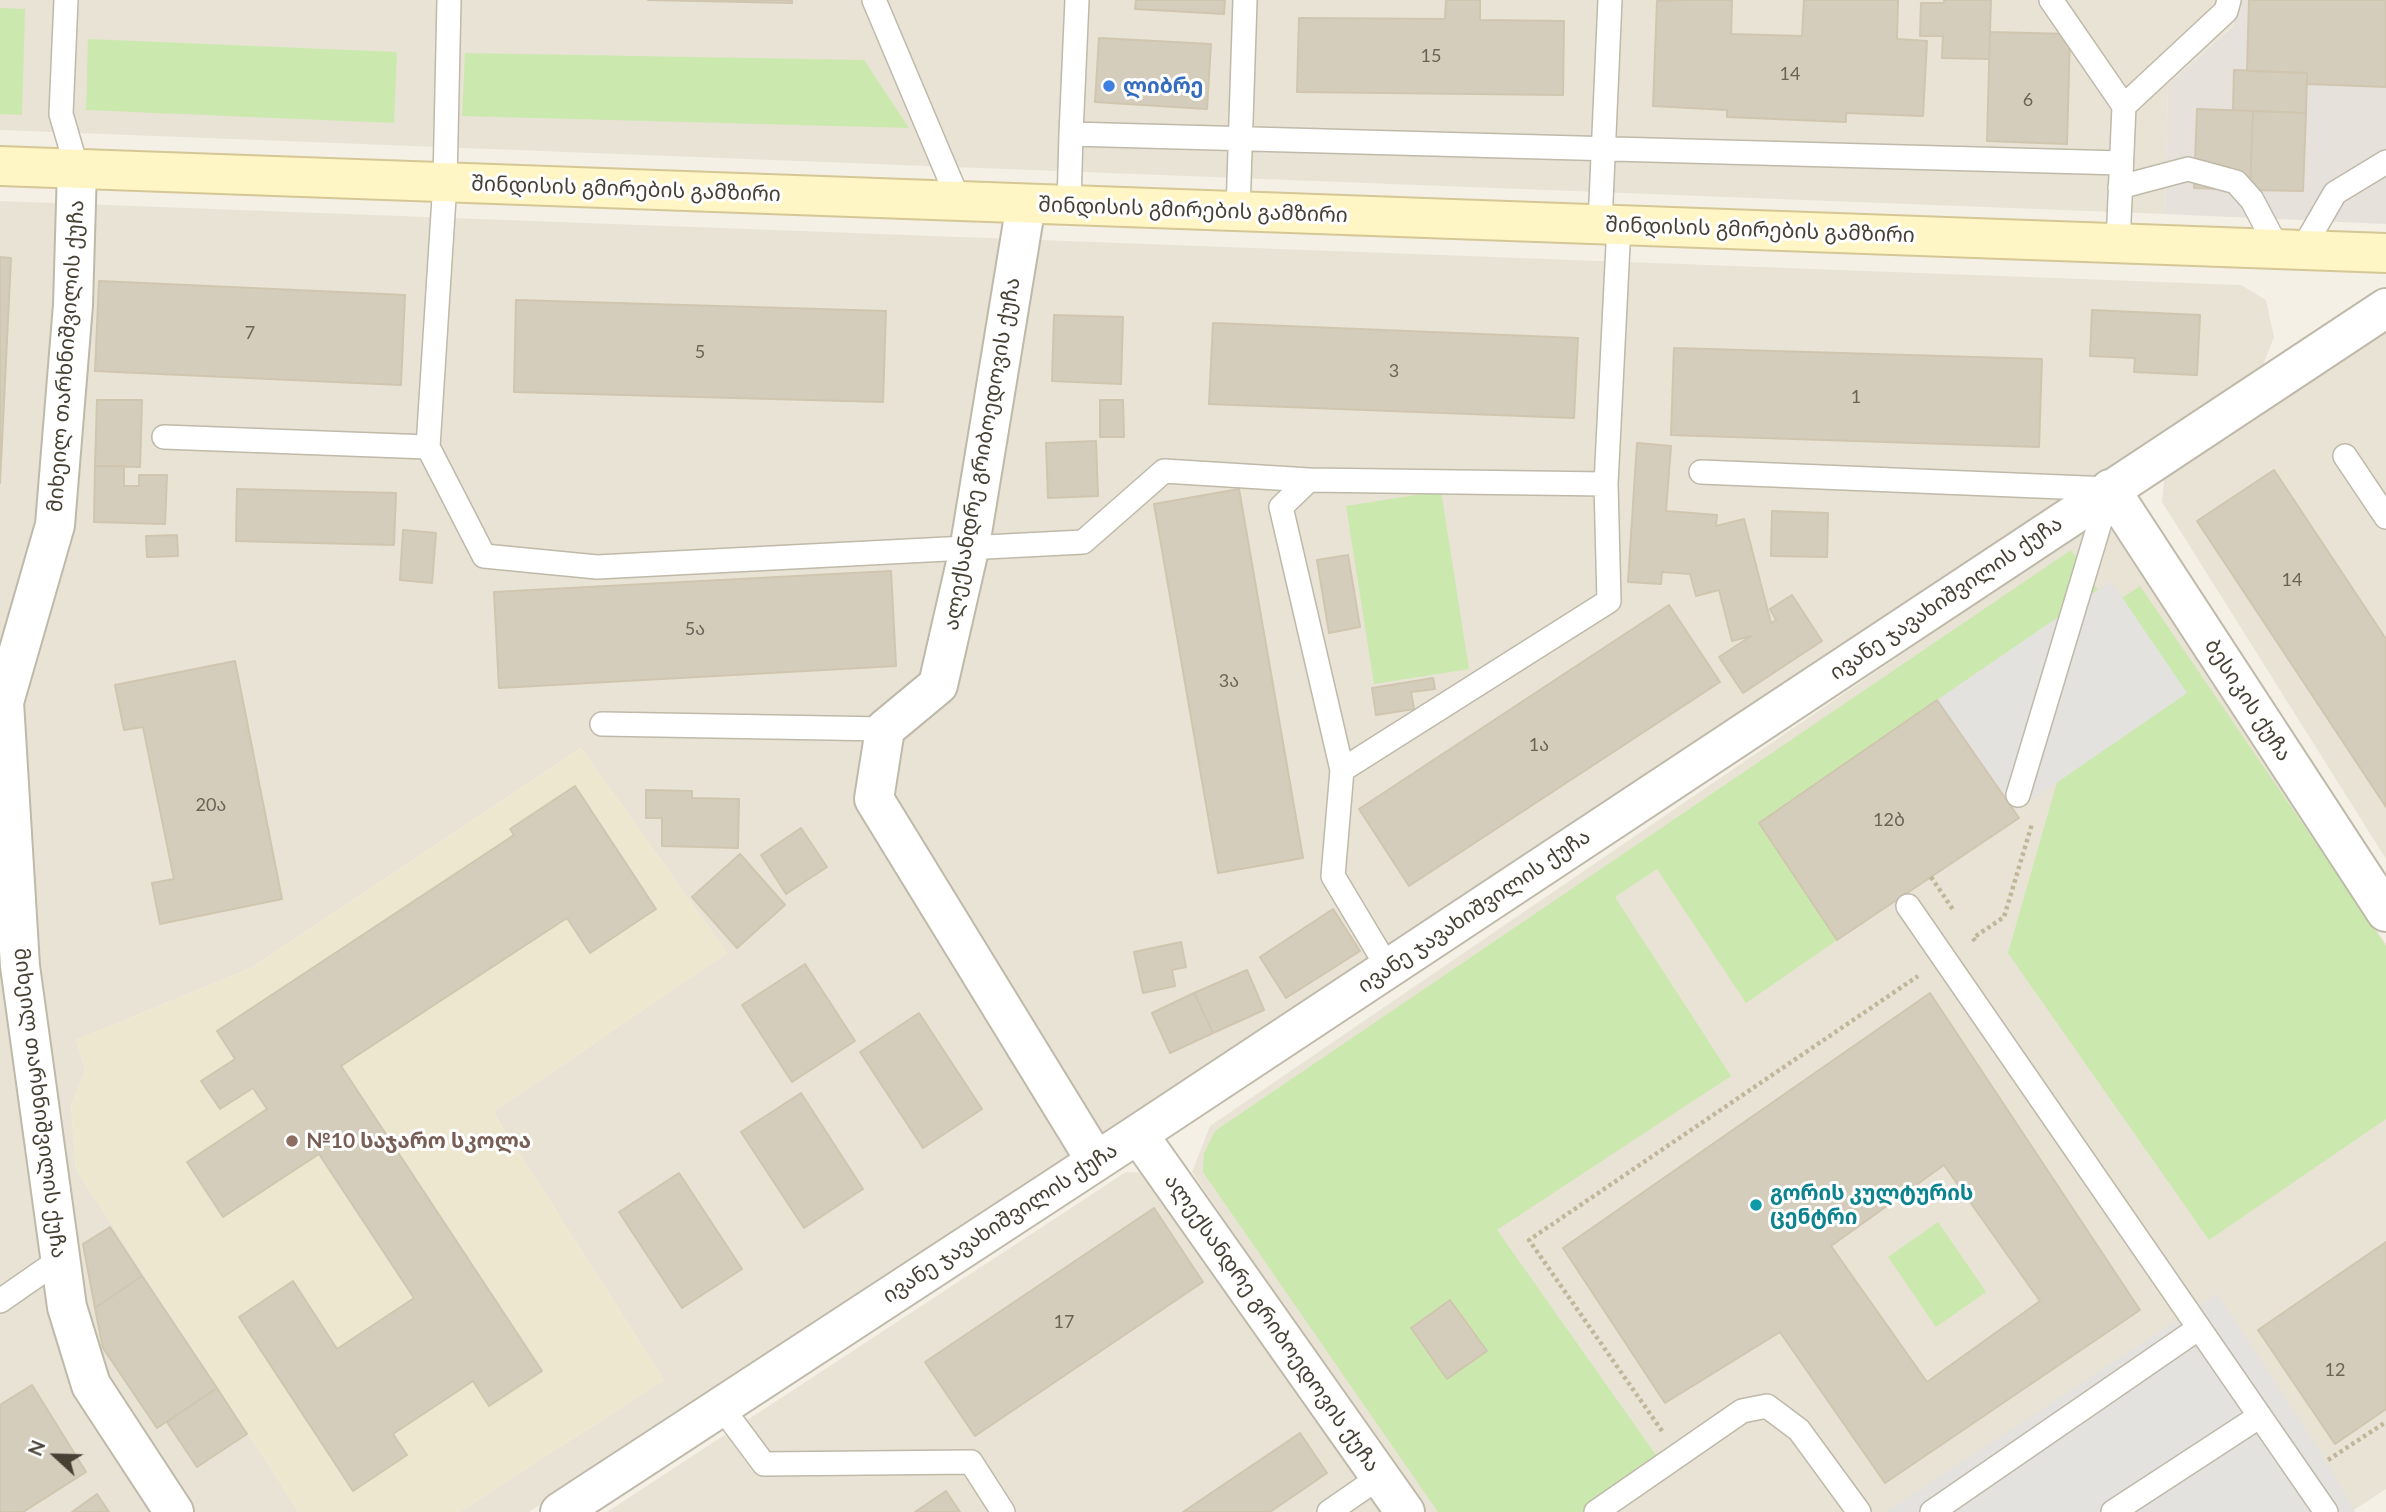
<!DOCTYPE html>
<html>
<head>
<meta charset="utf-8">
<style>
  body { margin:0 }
  #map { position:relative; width:2386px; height:1512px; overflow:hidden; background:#f4f0e6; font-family:Lato,sans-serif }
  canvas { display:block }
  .north { position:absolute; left:21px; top:1421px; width:70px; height:70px; -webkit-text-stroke:5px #fff; paint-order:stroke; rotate:292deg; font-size:19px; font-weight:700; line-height:28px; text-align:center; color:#474135 }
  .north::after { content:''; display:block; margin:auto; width:24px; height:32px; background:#474135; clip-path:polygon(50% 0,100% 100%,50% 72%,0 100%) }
</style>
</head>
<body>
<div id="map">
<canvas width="2386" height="1512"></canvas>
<div class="north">N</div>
</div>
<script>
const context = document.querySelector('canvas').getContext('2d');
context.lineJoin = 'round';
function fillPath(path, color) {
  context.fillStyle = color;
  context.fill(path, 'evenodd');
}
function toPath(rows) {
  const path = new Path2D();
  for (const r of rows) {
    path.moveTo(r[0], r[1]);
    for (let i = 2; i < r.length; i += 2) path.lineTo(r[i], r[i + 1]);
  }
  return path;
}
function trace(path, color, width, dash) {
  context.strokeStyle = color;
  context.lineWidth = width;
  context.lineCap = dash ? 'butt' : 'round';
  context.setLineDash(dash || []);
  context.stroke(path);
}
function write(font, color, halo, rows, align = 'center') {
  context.font = font + ' Lato,"Noto Sans Georgian",sans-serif';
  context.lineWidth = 6;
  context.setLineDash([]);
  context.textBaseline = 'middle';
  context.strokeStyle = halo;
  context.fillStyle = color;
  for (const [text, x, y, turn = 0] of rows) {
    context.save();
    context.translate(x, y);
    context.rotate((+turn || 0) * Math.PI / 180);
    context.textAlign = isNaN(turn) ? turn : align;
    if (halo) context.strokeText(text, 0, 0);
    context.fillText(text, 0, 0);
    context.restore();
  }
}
fillPath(toPath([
  [0,0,2241,0,2233,25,2168,84,2165,214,0,130],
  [0,201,2241,285,2266,300,2274,337,2260,373,529,1512,459,1512,664,1380,493,1112,727,953,581,748,251,968,76,1040,85,1069,71,1106,76,1169,299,1512,0,1512],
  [2386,328,2386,859,2162,502,2164,480],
  [2091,525,2112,531,2386,944,2386,1489,2351,1512,1422,1512,1192,1172,1210,1126],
  [1126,1172,1150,1173,1382,1512,607,1512]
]), '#e8e3d4');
fillPath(toPath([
  [2241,0,2386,0,2386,224,2165,214,2168,84,2233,26]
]), '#e6e2db');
fillPath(toPath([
  [581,748,727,953,493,1112,664,1380,459,1512,299,1512,76,1169,71,1106,85,1069,76,1040,251,968]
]), '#ede7d0');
fillPath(toPath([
  [0,8,25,9,22,115,0,114],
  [88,39,397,52,394,123,86,110],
  [465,53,864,60,909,128,462,116],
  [1441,491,1469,669,1374,684,1346,506],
  [2071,550,2098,590,1759,823,1837,940,1746,1003,1657,869,1615,897,1731,1076,1497,1230,1663,1465,1595,1512,1438,1512,1203,1172,1204,1153,1215,1131],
  [2140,586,2386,946,2386,1119,2209,1240,2008,953,2057,782,2186,693,2122,598],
  [1938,1222,1986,1292,1936,1327,1888,1257]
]), '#cbe9ae');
fillPath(toPath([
  [2111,581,2187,693,2014,812,1937,700],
  [2217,1294,2326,1461,2355,1512,1886,1512]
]), '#e4e2df');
const building = toPath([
  [648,0,792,0,792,3,648,0],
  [1136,0,1225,0,1224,14,1135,9,1136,0],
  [1446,0,1480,0,1480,20,1564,21,1563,95,1297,92,1299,18,1445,19,1446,0],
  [1686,0,1732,0,1731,34,1802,36,1804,0,1898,0,1897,39,1927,41,1923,116,1846,113,1846,122,1727,117,1727,110,1653,106,1657,1,1686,0],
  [1944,0,1991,0,1989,59,1942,58,1943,36,1920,36,1921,3,1944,3,1944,0],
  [2249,0,2386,0,2386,87,2307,84,2307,73,2247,71,2249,0],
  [1990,32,2070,34,2067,144,1987,141,1990,32],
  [1099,38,1211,44,1207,109,1095,102,1099,38],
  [2234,70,2307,73,2306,113,2233,110,2234,70],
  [2197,109,2253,111,2250,190,2194,188,2197,109],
  [2253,111,2306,113,2303,191,2250,190,2253,111],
  [0,257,11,258,0,483,0,257],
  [99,281,405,295,401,385,95,371,99,281],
  [516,300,886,311,883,402,514,392,516,300],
  [2092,310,2200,315,2197,375,2134,372,2135,358,2090,356,2092,310],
  [1054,315,1123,317,1121,384,1052,381,1054,315],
  [1213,323,1578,338,1574,418,1209,404,1213,323],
  [1674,348,2042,359,2039,447,1671,435,1674,348],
  [97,400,142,400,140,467,95,466,97,400],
  [1100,400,1123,400,1124,437,1100,437,1100,400],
  [1096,441,1098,496,1048,498,1046,443,1096,441],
  [1637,443,1671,446,1666,511,1717,515,1716,526,1744,519,1771,623,1776,620,1770,609,1792,595,1822,641,1743,693,1719,657,1751,636,1732,641,1719,590,1696,596,1690,574,1662,572,1661,584,1628,582,1637,443],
  [95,466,124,466,124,486,139,486,139,475,167,475,165,524,94,522,95,466],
  [2274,470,2386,639,2386,807,2197,521,2274,470],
  [237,489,396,493,394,545,236,541,237,489],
  [1239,489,1303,858,1218,873,1154,504,1239,489],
  [1772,511,1828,513,1827,557,1771,556,1772,511],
  [403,530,436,533,432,583,400,580,403,530],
  [177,535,178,556,147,557,146,536,177,535],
  [1348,555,1360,627,1329,633,1317,560,1348,555],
  [891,571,896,666,499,688,494,592,891,571],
  [1669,605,1720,682,1409,886,1359,809,1669,605],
  [235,661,282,899,160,924,152,883,174,879,143,727,124,730,115,685,235,661],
  [1433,678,1435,689,1411,692,1414,709,1376,715,1372,688,1433,678],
  [1937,700,2019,818,1837,940,1759,823,1937,700],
  [575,786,656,909,590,953,567,918,341,1066,542,1371,489,1406,473,1381,393,1434,407,1455,353,1491,239,1317,293,1281,337,1349,414,1298,319,1154,223,1217,187,1162,267,1109,253,1088,220,1109,201,1081,235,1059,217,1031,514,835,510,829,575,786],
  [646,790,692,791,692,798,739,799,738,848,662,846,662,818,646,818,646,790],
  [801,828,827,867,786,894,761,855,801,828],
  [740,854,785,905,737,948,692,897,740,854],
  [1333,909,1360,951,1286,998,1260,957,1333,909],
  [1181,942,1186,967,1172,970,1175,986,1143,993,1134,952,1181,942],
  [805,964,855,1041,792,1082,742,1005,805,964],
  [1247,970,1264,1010,1213,1033,1194,993,1247,970],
  [1194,993,1213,1033,1170,1053,1152,1013,1194,993],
  [1930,993,2140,1310,1885,1483,1780,1332,1665,1403,1563,1248,1930,993],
  [1944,1165,2040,1301,1927,1382,1831,1246,1944,1165],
  [919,1013,982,1109,923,1148,860,1052,919,1013],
  [801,1093,863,1189,804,1228,741,1132,801,1093],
  [679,1173,742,1269,682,1308,619,1212,679,1173],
  [1154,1208,1203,1282,975,1436,925,1362,1154,1208],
  [110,1227,142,1276,95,1308,83,1244,110,1227],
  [2386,1242,2386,1409,2335,1444,2258,1330,2386,1242],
  [142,1276,217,1388,157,1428,103,1348,95,1308,142,1276],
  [1450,1300,1487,1351,1447,1379,1411,1328,1450,1300],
  [32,1385,86,1472,23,1512,0,1512,0,1405,32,1385],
  [217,1388,247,1434,197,1467,167,1422,217,1388],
  [1300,1433,1327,1473,1270,1512,1183,1512,1300,1433],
  [946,1491,960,1512,915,1512,946,1491],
  [97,1494,109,1512,72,1512,97,1494]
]);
fillPath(building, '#d5cdbc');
trace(building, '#d0c5af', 2);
const service = toPath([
  [66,0,61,114,77,169],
  [874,0,959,201],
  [2051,0,2124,106,2118,244],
  [2124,106,2226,11,2229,0],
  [1071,134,1077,0],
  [2120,187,2188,169,2236,182,2252,200,2278,249],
  [1069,205,1071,134,2121,163],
  [1238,211,1245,0],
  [1600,224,1610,0],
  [2302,250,2335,193,2386,162],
  [164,437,428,447,445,182,449,0],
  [428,447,484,556,597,567,1083,542,1164,471,1309,480],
  [2345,456,2386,517],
  [1701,472,2110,489,2018,795],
  [1606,484,1309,480,1281,507,1342,770,1609,601,1606,484,1619,225],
  [602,724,885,729],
  [1342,770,1333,876,1388,968],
  [1908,906,2326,1512],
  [0,1301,59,1260],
  [720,1405,764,1464,971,1462,1003,1512],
  [1329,1512,1381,1476],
  [1596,1512,1742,1411,1767,1406,1799,1430,1859,1512],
  [1932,1512,2199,1328],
  [2113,1512,2260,1416]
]);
const minor = toPath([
  [77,169,73,305,55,525,4,702,20,966,67,1307,91,1385,174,1512],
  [1026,204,970,545,938,685,885,729,874,799,1096,1161],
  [2110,489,2386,912],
  [1138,1134,1405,1512],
  [560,1512,1138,1134,2386,308]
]);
const secondary = toPath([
  [0,166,2386,253]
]);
trace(service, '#bfb9a9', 26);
trace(minor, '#bfb9a9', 42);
trace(secondary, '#d5c795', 42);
trace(toPath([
  [1931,877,1954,911],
  [1975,941,1973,938,2004,917,2032,824],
  [1662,1431,1529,1240,1918,976],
  [2328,1460,2386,1422]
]), '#c1b69a', 4.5, [3.5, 3.5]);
trace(service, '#fff', 23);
trace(minor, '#fff', 38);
trace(secondary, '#fff5c5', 38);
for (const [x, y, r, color] of [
  [1109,86,7,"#3f7fe0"],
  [292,1141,7,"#8d6e63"],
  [1756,1205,7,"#0f9aa8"]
]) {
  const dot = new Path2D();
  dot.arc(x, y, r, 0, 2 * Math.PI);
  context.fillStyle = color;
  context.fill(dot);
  trace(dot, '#fff', 2.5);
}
write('18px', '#6a6457', null, [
  ["15",1431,56],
  ["14",1790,74],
  ["6",2028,100],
  ["7",250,333],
  ["5",700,352],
  ["3",1394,371],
  ["1",1856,397],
  ["14",2292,580],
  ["5ა",695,629],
  ["3ა",1229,681],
  ["1ა",1539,745],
  ["20ა",211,805],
  ["12ბ",1889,820],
  ["17",1064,1322],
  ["12",2335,1370]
]);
write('bold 21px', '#366cbe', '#fff', [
  ["ლიბრე",1123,86]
], 'left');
write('21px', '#474135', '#fff', [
  ["შინდისის გმირების გამზირი",626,189,2],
  ["შინდისის გმირების გამზირი",1193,210,2],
  ["შინდისის გმირების გამზირი",1760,230,2],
  ["მიხეილ თარხნიშვილის ქუჩა",66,356,-86],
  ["ალექსანდრე გრიბოედოვის ქუჩა",982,454,-80],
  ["ივანე ჯავახიშვილის ქუჩა",1946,598,-34],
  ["ბესიკის ქუჩა",2248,700,57],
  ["ივანე ჯავახიშვილის ქუჩა",1474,911,-34],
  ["მიხეილ თარხნიშვილის ქუჩა",40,1103,83],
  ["ივანე ჯავახიშვილის ქუჩა",1000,1223,-33],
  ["ალექსანდრე გრიბოედოვის ქუჩა",1272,1323,55]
]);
write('bold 21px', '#785e54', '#fff', [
  ["№10 საჯარო სკოლა",306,1141]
], 'left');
write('bold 21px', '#0d838f', '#fff', [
  ["გორის კულტურის",1770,1193],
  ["ცენტრი",1770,1217]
], 'left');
</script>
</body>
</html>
